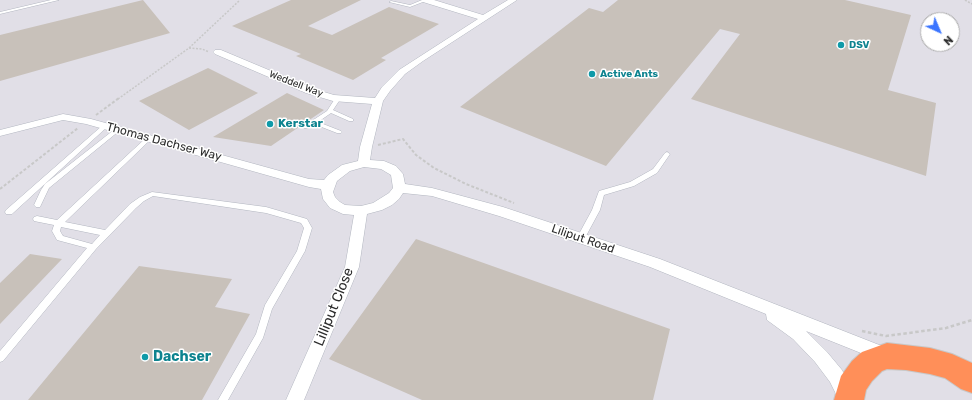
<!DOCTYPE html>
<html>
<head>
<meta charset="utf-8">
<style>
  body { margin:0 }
  #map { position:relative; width:972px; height:400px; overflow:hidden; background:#efe6df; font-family:Rubik,sans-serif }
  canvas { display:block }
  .north { position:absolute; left:920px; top:12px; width:40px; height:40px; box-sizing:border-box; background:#fff; border:1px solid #ababab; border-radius:50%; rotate:136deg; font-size:11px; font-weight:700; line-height:16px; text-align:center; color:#2d2d2d }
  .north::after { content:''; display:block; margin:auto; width:14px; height:18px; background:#3b75ff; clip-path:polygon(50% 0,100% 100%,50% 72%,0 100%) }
</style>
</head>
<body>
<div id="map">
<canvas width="972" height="400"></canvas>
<div class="north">N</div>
</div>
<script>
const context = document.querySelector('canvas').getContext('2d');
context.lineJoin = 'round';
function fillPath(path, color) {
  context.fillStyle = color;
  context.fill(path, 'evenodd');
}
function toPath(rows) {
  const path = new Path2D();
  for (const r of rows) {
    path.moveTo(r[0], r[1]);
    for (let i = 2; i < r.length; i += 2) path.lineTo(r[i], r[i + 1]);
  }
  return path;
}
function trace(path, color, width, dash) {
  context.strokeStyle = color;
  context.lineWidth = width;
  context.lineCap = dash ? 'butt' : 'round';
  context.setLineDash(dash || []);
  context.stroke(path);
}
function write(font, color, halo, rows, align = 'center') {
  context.font = font + ' Rubik,sans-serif';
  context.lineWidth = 3;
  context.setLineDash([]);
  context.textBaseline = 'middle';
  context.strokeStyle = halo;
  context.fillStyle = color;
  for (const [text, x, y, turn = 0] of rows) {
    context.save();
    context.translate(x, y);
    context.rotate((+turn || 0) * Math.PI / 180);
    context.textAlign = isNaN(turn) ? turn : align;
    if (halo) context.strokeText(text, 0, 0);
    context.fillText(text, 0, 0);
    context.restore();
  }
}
fillPath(toPath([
  [0,0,972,0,972,400,0,400],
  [928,20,952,20,952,44,928,44]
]), '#e1dfe7');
fillPath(toPath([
  [143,0,170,33,0,81,0,35],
  [291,0,361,0,308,26,332,35,389,7,439,24,381,58,386,60,353,80,296,56,301,54,232,26],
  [618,0,845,0,911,15,888,90,936,103,926,176,691,99,740,34,720,29,606,166,460,107,589,8,603,12],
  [208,68,258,93,189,130,139,101],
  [287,93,324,110,271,146,213,137],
  [416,239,670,329,653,400,422,400,329,359],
  [30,254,62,259,0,324,0,283],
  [139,266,232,279,215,307,250,314,202,400,28,400]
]), '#c8c1ba');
const lane = toPath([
  [51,0,59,0,0,14,0,12,51,0],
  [422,0,428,0,410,7,389,2,391,1,410,5,422,0],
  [338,96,341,98,333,110,353,119,353,121,349,121,331,113,318,122,341,131,342,132,341,133,337,133,314,124,308,128,304,128,303,127,304,126,327,111,336,97,338,96],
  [105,124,107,125,108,126,107,127,12,214,6,214,5,212,6,210,103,125,105,124],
  [117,128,120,130,119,131,49,188,40,207,36,207,34,205,41,190,45,184,115,129,117,128],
  [149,136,151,137,152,138,151,139,65,222,105,230,130,204,140,197,152,192,266,207,307,219,312,228,305,251,272,309,263,338,228,400,218,400,256,334,265,305,297,251,304,228,301,223,266,213,153,196,144,201,136,208,96,249,3,361,0,362,0,351,87,248,57,240,52,231,54,225,34,221,33,219,34,217,37,216,57,220,147,137,149,136],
  [61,227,100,235,92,244,63,236,60,231,61,227],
  [667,152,670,154,657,173,634,186,604,195,600,210,586,236,580,236,579,234,592,210,599,191,630,182,653,169,665,153,667,152]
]);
const street = toPath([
  [422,0,434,0,483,15,508,0,517,0,423,61,405,74,390,91,383,101,372,147,370,160,384,161,396,166,403,174,405,184,432,188,503,207,660,259,892,350,894,355,892,360,886,363,806,331,827,352,842,370,856,397,855,400,839,400,830,382,815,362,793,339,767,320,766,314,650,267,499,216,432,196,403,193,399,199,392,205,382,210,367,214,359,267,304,400,286,400,345,267,354,215,343,214,330,208,323,199,321,189,309,187,86,124,63,120,0,136,0,130,63,114,91,119,309,179,324,180,328,175,342,165,358,161,360,147,372,104,333,101,306,93,215,54,213,52,215,50,221,50,314,89,334,95,375,98,382,87,399,70,478,19,423,2,422,0],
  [364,167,381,169,391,175,393,188,389,193,373,203,361,206,345,205,340,202,335,197,333,192,337,181,350,171,364,167]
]);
const highway = toPath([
  [887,343,930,348,952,354,972,363,972,393,961,389,945,378,930,374,906,370,887,369,882,371,872,381,866,390,864,400,834,400,841,376,852,361,862,352,887,343]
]);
trace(lane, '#b3b7c1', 1);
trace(street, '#b3b7c1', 1);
trace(highway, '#c8c8c8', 2);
trace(toPath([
  [965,0,972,4],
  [189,48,202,49,209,52],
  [118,99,189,48,240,0]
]), '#c8c8c8', 1.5, [2, 1.5]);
trace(toPath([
  [96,115,119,98],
  [378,145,403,139,416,155,434,168,466,184,514,203],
  [0,189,78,128]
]), '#c8c8c8', 2, [3, 2]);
trace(toPath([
  [862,331,886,336,946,328,972,320]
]), '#c8c8c8', 2.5, [3.5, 2.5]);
fillPath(lane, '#fff');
fillPath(street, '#fff');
fillPath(highway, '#ff8f59');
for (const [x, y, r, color] of [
  [841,45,4,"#0f9aa8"],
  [592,74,4,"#0f9aa8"],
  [270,124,4,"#0f9aa8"],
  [145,357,4,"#0f9aa8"]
]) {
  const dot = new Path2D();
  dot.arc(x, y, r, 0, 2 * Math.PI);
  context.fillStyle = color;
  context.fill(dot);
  trace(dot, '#fff', 1.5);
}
write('bold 10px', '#0d838f', '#fff', [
  ["DSV",849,45],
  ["Active Ants",600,74]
], 'left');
write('10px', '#2d2d2d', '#fff', [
  ["Weddell Way",296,84,21]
]);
write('bold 12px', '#0d838f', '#fff', [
  ["Kerstar",278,124]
], 'left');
write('12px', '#2d2d2d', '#fff', [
  ["Thomas Dachser Way",164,142,15],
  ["Liliput Road",583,239,19]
]);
write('14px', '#2d2d2d', '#fff', [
  ["Lilliput Close",334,307,-68]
]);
write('bold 14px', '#0d838f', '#fff', [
  ["Dachser",153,357]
], 'left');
</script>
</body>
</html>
